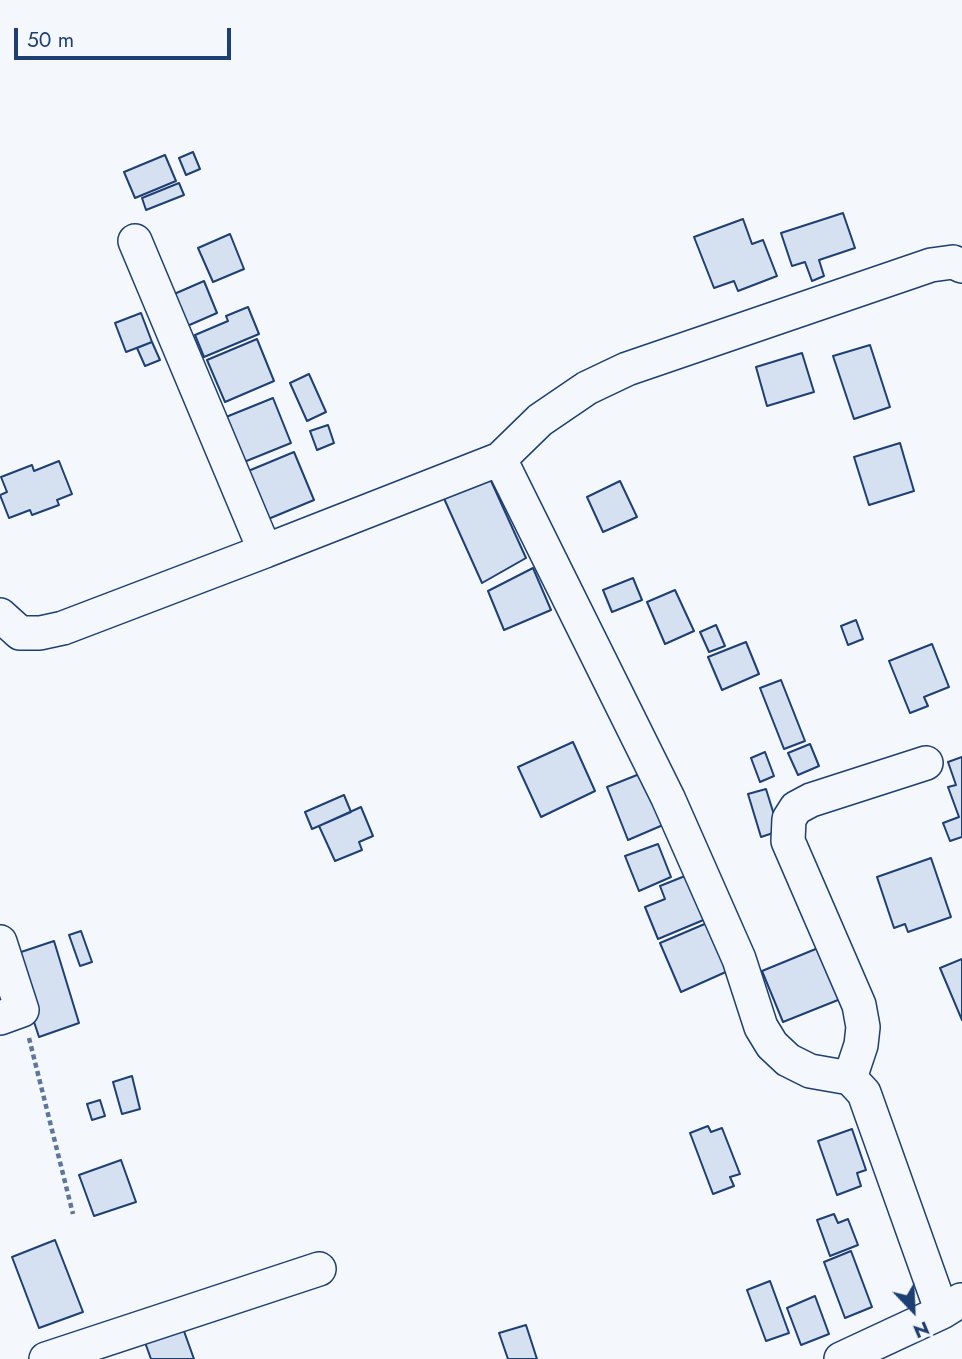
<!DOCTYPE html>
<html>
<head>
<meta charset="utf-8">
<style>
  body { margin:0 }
  #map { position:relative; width:962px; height:1359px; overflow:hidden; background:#f4f7fb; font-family:Jost,sans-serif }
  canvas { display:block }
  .north { position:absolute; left:878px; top:1275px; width:70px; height:70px; -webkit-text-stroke:5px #f4f7fb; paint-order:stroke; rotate:157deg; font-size:19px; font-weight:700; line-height:28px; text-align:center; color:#1d3f73 }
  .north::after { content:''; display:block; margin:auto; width:24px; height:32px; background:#1d3f73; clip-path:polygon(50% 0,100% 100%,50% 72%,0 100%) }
  .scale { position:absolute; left:14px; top:28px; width:217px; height:32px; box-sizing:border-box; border:4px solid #1d3f73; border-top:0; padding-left:9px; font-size:21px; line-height:24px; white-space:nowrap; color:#1d3f73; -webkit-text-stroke:5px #f4f7fb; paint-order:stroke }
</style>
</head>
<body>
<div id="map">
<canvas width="962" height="1359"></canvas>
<div class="north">N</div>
<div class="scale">50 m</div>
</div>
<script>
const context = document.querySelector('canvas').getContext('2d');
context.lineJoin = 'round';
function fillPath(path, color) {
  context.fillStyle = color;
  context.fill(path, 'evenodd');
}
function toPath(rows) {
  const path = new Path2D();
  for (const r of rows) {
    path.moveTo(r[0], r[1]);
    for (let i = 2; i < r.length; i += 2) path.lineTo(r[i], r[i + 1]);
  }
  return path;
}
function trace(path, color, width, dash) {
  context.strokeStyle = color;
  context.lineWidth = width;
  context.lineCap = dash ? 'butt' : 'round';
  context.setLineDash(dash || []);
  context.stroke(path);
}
const building = toPath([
  [193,152,200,169,186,175,179,158,193,152],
  [165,155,176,181,135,198,124,172,165,155],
  [179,183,184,195,146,210,142,198,179,183],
  [843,213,855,248,819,260,824,276,812,281,805,262,792,266,781,233,843,213],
  [743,219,752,244,763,240,777,276,738,291,734,281,714,288,694,237,743,219],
  [230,234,244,269,213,282,198,248,230,234],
  [204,281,217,313,178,330,165,298,204,281],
  [248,307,259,334,204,357,195,335,228,321,226,316,248,307],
  [141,313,152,342,126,352,115,323,141,313],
  [257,339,274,381,225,402,207,360,257,339],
  [152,342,160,360,145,366,137,348,152,342],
  [870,345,890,407,854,419,833,356,870,345],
  [802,353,814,392,767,406,756,367,802,353],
  [309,374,326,412,307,421,290,383,309,374],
  [273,398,291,443,244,462,226,417,273,398],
  [328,425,334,443,317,450,310,431,328,425],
  [900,443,914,491,869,505,854,457,900,443],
  [294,452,314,500,261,522,241,474,294,452],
  [59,461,72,494,57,500,59,505,32,515,30,510,9,518,0,495,7,492,1,477,32,465,34,471,59,461],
  [487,472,526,558,482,583,442,494,487,472],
  [620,481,637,517,603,532,587,497,620,481],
  [533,568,551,610,504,630,488,591,533,568],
  [633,578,642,600,612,612,603,590,633,578],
  [675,590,694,631,665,644,647,602,675,590],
  [856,620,863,639,848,645,841,626,856,620],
  [716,625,725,646,709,652,700,632,716,625],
  [746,642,759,674,722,690,708,657,746,642],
  [932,644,949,687,924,697,928,706,910,713,889,661,932,644],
  [781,680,805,741,784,749,760,688,781,680],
  [573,742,595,791,541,817,518,767,573,742],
  [810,744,819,766,798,775,788,753,810,744],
  [765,752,774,776,760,782,751,758,765,752],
  [962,757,962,837,950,841,943,823,959,817,948,787,956,785,948,762,962,757],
  [642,773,663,825,628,840,607,787,642,773],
  [766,789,779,831,761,837,748,794,766,789],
  [344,795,351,812,312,829,305,812,344,795],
  [361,807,373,836,359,842,362,850,335,861,319,826,361,807],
  [658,844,671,877,639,891,625,856,658,844],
  [931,858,951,917,908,932,905,924,894,928,877,877,931,858],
  [695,872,713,916,658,939,645,907,665,899,660,886,695,872],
  [707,923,728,971,681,992,660,943,707,923],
  [81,931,92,962,80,966,69,935,81,931],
  [54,941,79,1023,39,1037,12,955,54,941],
  [823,946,843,998,783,1022,762,971,823,946],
  [962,959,962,1020,940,968,962,959],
  [132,1076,140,1109,122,1114,113,1082,132,1076],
  [100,1100,105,1116,92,1120,87,1104,100,1100],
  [708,1126,711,1132,722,1128,740,1174,730,1177,734,1186,713,1194,690,1133,708,1126],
  [852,1129,866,1170,857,1173,861,1186,837,1195,818,1141,852,1129],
  [121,1160,136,1202,94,1216,79,1175,121,1160],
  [834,1214,838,1223,848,1219,858,1245,830,1256,817,1220,834,1214],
  [55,1240,83,1312,39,1328,12,1257,55,1240],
  [851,1251,872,1307,845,1318,824,1262,851,1251],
  [770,1281,789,1333,766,1341,747,1290,770,1281],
  [815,1296,829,1334,801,1345,787,1308,815,1296],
  [180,1320,194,1359,151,1359,142,1334,180,1320],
  [526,1325,537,1359,508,1359,499,1333,526,1325]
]);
fillPath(building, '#d5e0f0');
trace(building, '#1d3f73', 2);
const minor = toPath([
  [135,241,265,551,500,459,540,420,587,388,627,369,931,265,953,262,962,266],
  [500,459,668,798,739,959,761,1027,772,1045,788,1060,810,1071,850,1078,864,1093,942,1312],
  [0,615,20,633,40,633,63,628,265,551],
  [0,942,22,1010,0,1018],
  [850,1078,861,1045,863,1027,859,1005,788,841,789,819,796,808,811,800,926,763],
  [46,1359,319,1269],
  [841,1359,942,1312,961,1300]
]);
trace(minor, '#1d3f73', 36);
trace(toPath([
  [29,1038,73,1214]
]), '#5e769c', 4.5, [5, 3.5]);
trace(minor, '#f4f7fb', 33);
</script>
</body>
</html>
